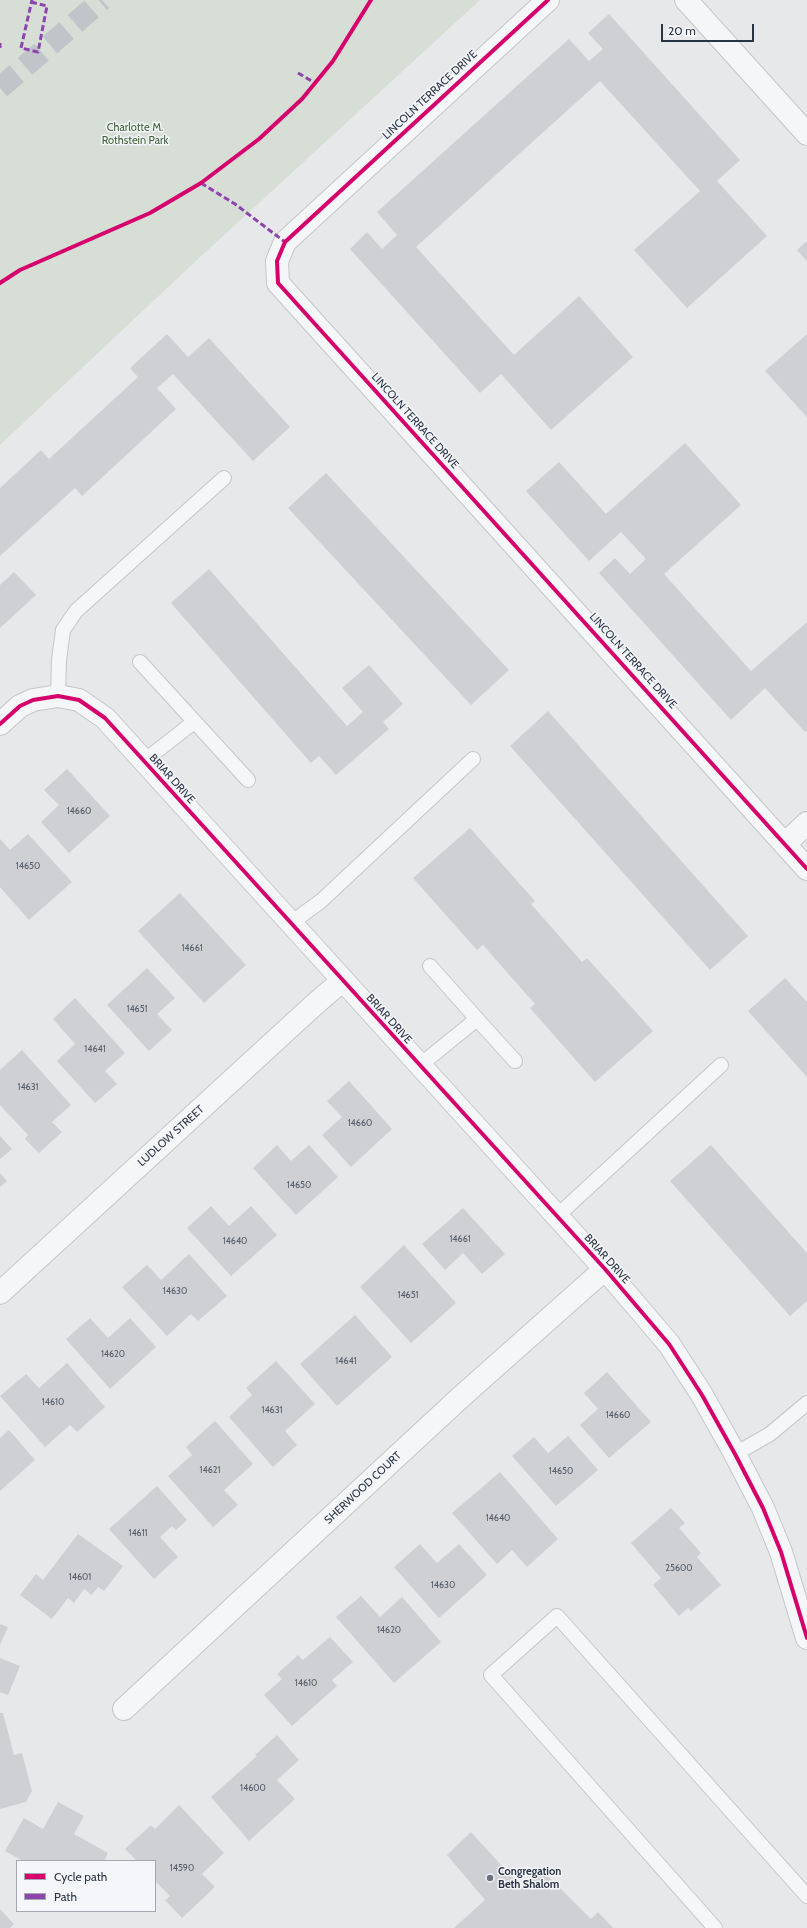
<!DOCTYPE html>
<html>
<head>
<meta charset="utf-8">
<style>
  body { margin:0 }
  #map { position:relative; width:807px; height:1928px; overflow:hidden; background:#e6e8ea; font-family:Cabin,sans-serif }
  canvas { display:block }
  .legend { position:absolute; left:16px; top:1860px; width:140px; height:52px; box-sizing:border-box; background:#f4f6f9; border:1px solid #a4a8b1; margin:0; padding:5px 7px; list-style:none; font-size:12px; color:#2b3445 }
  .legend li { display:flex; align-items:center; gap:8px; height:20px }
  .legend b { width:20px; border:1px solid #a4a8b1 }
  .scale { position:absolute; left:661px; top:24px; width:93px; height:18px; box-sizing:border-box; border:2px solid #2b3445; border-top:0; padding-left:5px; font-size:12px; line-height:14px; white-space:nowrap; color:#2b3445; -webkit-text-stroke:3px #f4f6f9; paint-order:stroke }
</style>
</head>
<body>
<div id="map">
<canvas width="807" height="1928"></canvas>
<ul class="legend">
<li><b style="height:5px;background:#d6006c"></b>Cycle path</li>
<li><b style="height:5px;background:#8e44ad"></b>Path</li>
</ul>
<div class="scale">20 m</div>
</div>
<script>
const context = document.querySelector('canvas').getContext('2d');
context.lineJoin = 'round';
function fillPath(path, color) {
  context.fillStyle = color;
  context.fill(path, 'evenodd');
}
function toPath(rows) {
  const path = new Path2D();
  for (const r of rows) {
    path.moveTo(r[0], r[1]);
    for (let i = 2; i < r.length; i += 2) path.lineTo(r[i], r[i + 1]);
  }
  return path;
}
function trace(path, color, width, dash) {
  context.strokeStyle = color;
  context.lineWidth = width;
  context.lineCap = dash ? 'butt' : 'round';
  context.setLineDash(dash || []);
  context.stroke(path);
}
function write(font, color, halo, rows, align = 'center') {
  context.font = font + ' Cabin,sans-serif';
  context.lineWidth = 3;
  context.setLineDash([]);
  context.textBaseline = 'middle';
  context.strokeStyle = halo;
  context.fillStyle = color;
  for (const [text, x, y, turn = 0] of rows) {
    context.save();
    context.translate(x, y);
    context.rotate((+turn || 0) * Math.PI / 180);
    context.textAlign = isNaN(turn) ? turn : align;
    if (halo) context.strokeText(text, 0, 0);
    context.fillText(text, 0, 0);
    context.restore();
  }
}
fillPath(toPath([
  [0,0,480,0,198,259,0,445]
]), '#d6ded6');
fillPath(toPath([
  [609,14,740,160,717,181,767,236,687,308,634,250,700,191,600,81,416,247,514,355,579,296,633,357,551,430,501,374,480,393,350,249,367,232,382,249,397,235,377,212,569,39,589,61,603,49,588,33],
  [807,241,807,261,797,250],
  [167,334,188,357,209,338,290,427,253,461,173,374,157,388,176,409,82,496,75,488,0,556,0,488,41,450,49,459,138,377,130,368],
  [807,334,807,417,765,371],
  [685,443,741,505,664,574,751,671,807,622,807,730,805,732,765,688,731,720,599,573,615,558,630,574,646,559,621,532,589,561,526,491,559,462,606,514],
  [326,473,509,670,471,705,288,508],
  [209,569,347,726,363,712,342,688,369,665,403,704,383,722,389,729,336,775,319,756,311,763,171,603],
  [14,572,36,595,0,628,0,585],
  [548,711,748,936,710,970,510,746],
  [67,769,110,816,69,853,41,822,59,805,44,790],
  [470,828,535,901,531,904,582,962,587,958,653,1031,595,1082,530,1008,535,1004,483,945,477,950,413,878],
  [28,834,72,882,29,920,0,887,0,839,10,850],
  [180,893,246,965,204,1003,138,931],
  [147,968,175,998,157,1014,172,1030,149,1051,107,1005],
  [785,978,807,1002,807,1077,748,1011],
  [75,998,125,1053,105,1071,117,1084,95,1103,57,1061,75,1044,53,1019],
  [22,1050,71,1105,52,1122,62,1132,39,1153,25,1139,28,1135,0,1105,0,1070],
  [349,1081,392,1129,351,1167,322,1135,342,1117,327,1101],
  [0,1136,12,1149,0,1159],
  [277,1145,291,1161,309,1145,338,1177,296,1215,253,1168],
  [711,1145,807,1253,807,1301,790,1316,670,1181],
  [0,1173,7,1181,0,1187],
  [211,1206,229,1226,251,1206,277,1235,231,1276,187,1228],
  [463,1208,505,1254,482,1274,463,1253,445,1270,422,1244],
  [404,1245,456,1303,411,1343,360,1287],
  [189,1254,227,1296,198,1321,191,1314,167,1336,122,1287,147,1265,161,1280],
  [355,1315,392,1357,337,1406,300,1364],
  [90,1318,108,1338,130,1318,156,1347,110,1389,66,1339],
  [276,1361,315,1404,285,1431,297,1445,273,1467,229,1417,252,1395,246,1388],
  [67,1363,105,1407,77,1432,70,1425,45,1447,0,1396,26,1374,39,1388],
  [607,1372,651,1422,609,1458,580,1425,598,1409,584,1393],
  [215,1421,253,1464,224,1490,238,1505,213,1527,168,1476,192,1455,186,1447],
  [9,1430,35,1460,0,1491,0,1438],
  [568,1436,598,1470,556,1506,512,1456,534,1437,548,1453],
  [500,1472,558,1539,527,1567,512,1550,497,1564,452,1513],
  [157,1486,187,1520,176,1530,172,1526,160,1537,178,1557,154,1579,109,1529],
  [671,1508,685,1523,679,1528,701,1553,697,1557,721,1585,691,1611,688,1608,679,1616,653,1585,661,1578,631,1543],
  [78,1534,123,1566,104,1591,98,1587,92,1595,84,1589,74,1603,68,1598,52,1619,20,1595,36,1574,43,1580],
  [420,1544,437,1563,459,1544,487,1575,439,1618,394,1567],
  [361,1596,380,1617,402,1597,441,1642,394,1683,336,1617],
  [0,1624,8,1627,0,1645],
  [330,1637,353,1662,332,1680,337,1686,292,1726,264,1695,282,1679,277,1674,298,1655,303,1660],
  [0,1658,20,1666,8,1695,0,1692],
  [0,1713,3,1713,14,1755,22,1753,32,1791,26,1802,0,1809],
  [277,1735,299,1760,277,1780,295,1799,249,1841,211,1797,257,1756,255,1755],
  [58,1802,84,1816,74,1834,108,1853,104,1861,23,1861,5,1851,24,1818,43,1829],
  [179,1805,224,1853,202,1874,215,1887,182,1918,165,1900,170,1896,155,1881,155,1861,137,1861,125,1849,151,1825,155,1829],
  [471,1832,521,1887,541,1869,591,1919,598,1912,613,1928,454,1928,485,1900,447,1855],
  [0,1909,14,1924,10,1928,0,1928]
]), '#ced0d3');
trace(toPath([
  [0,88,102,0]
]), '#c1c4c9', 22, [22, 11]);
const lane = toPath([
  [140,662,248,780],
  [58,696,59,660,63,630,76,611,224,478],
  [144,761,194,722],
  [291,923,321,901,473,759],
  [477,1019,515,1061],
  [419,1066,477,1019,430,966],
  [556,1217,721,1065],
  [735,1454,770,1434,807,1403],
  [715,1928,491,1675,557,1616,807,1896]
]);
const street = toPath([
  [548,0,285,242,277,261,278,283,807,869],
  [686,0,807,134],
  [0,724,20,706,33,700,58,696,79,700,105,718,605,1269,669,1344,702,1395,735,1454,763,1508,781,1552,807,1638],
  [785,844,807,823],
  [0,1293,314,1005,343,980],
  [124,1709,462,1396,605,1269]
]);
trace(lane, '#c4c6c8', 16);
trace(street, '#c4c6c8', 24);
trace(lane, '#f5f6f7', 14);
trace(street, '#f5f6f7', 22);
trace(toPath([
  [31,2,47,6,38,52,21,48,32,0],
  [0,43,0,48],
  [298,73,315,83],
  [201,183,235,204,285,242]
]), '#8e44ad', 3, [6, 3]);
trace(toPath([
  [548,0,285,242,277,261,278,283,807,869],
  [0,283,20,270,150,213,201,183,259,139,302,99,333,61,371,0],
  [0,724,20,706,33,700,58,696,79,700,105,718,605,1269,669,1344,702,1395,735,1454,763,1508,781,1552,807,1638]
]), '#d6006c', 4);
for (const [x, y, r, color] of [
  [490,1878,4,"#6c737f"]
]) {
  const dot = new Path2D();
  dot.arc(x, y, r, 0, 2 * Math.PI);
  context.fillStyle = color;
  context.fill(dot);
  trace(dot, '#f4f6f9', 1.5);
}
write('9px', '#545c69', null, [
  ["14660",79,811],
  ["14650",28,866],
  ["14661",192,948],
  ["14651",137,1009],
  ["14641",95,1049],
  ["14631",28,1087],
  ["14660",360,1123],
  ["14650",299,1185],
  ["14661",460,1239],
  ["14640",235,1241],
  ["14630",175,1291],
  ["14651",408,1295],
  ["14620",113,1354],
  ["14641",346,1361],
  ["14610",53,1402],
  ["14631",272,1410],
  ["14660",618,1415],
  ["14621",210,1470],
  ["14650",561,1471],
  ["14640",498,1518],
  ["14611",138,1533],
  ["25600",679,1568],
  ["14601",80,1577],
  ["14630",443,1585],
  ["14620",389,1630],
  ["14610",306,1683],
  ["14600",253,1788],
  ["14590",182,1868]
]);
write('11px', '#2b3445', '#f4f6f9', [
  ["LINCOLN TERRACE DRIVE",430,95,-43],
  ["LINCOLN TERRACE DRIVE",415,421,48],
  ["LINCOLN TERRACE DRIVE",633,661,48],
  ["BRIAR DRIVE",172,779,48],
  ["BRIAR DRIVE",389,1019,48],
  ["LUDLOW STREET",171,1136,-42],
  ["BRIAR DRIVE",607,1259,48],
  ["SHERWOOD COURT",363,1488,-43]
]);
write('11px', '#3f6138', '#f4f6f9', [
  ["Charlotte M.",135,128],
  ["Rothstein Park",135,141]
]);
write('bold 11px', '#2b3445', '#f4f6f9', [
  ["Congregation",498,1872],
  ["Beth Shalom",498,1885]
], 'left');
</script>
</body>
</html>
